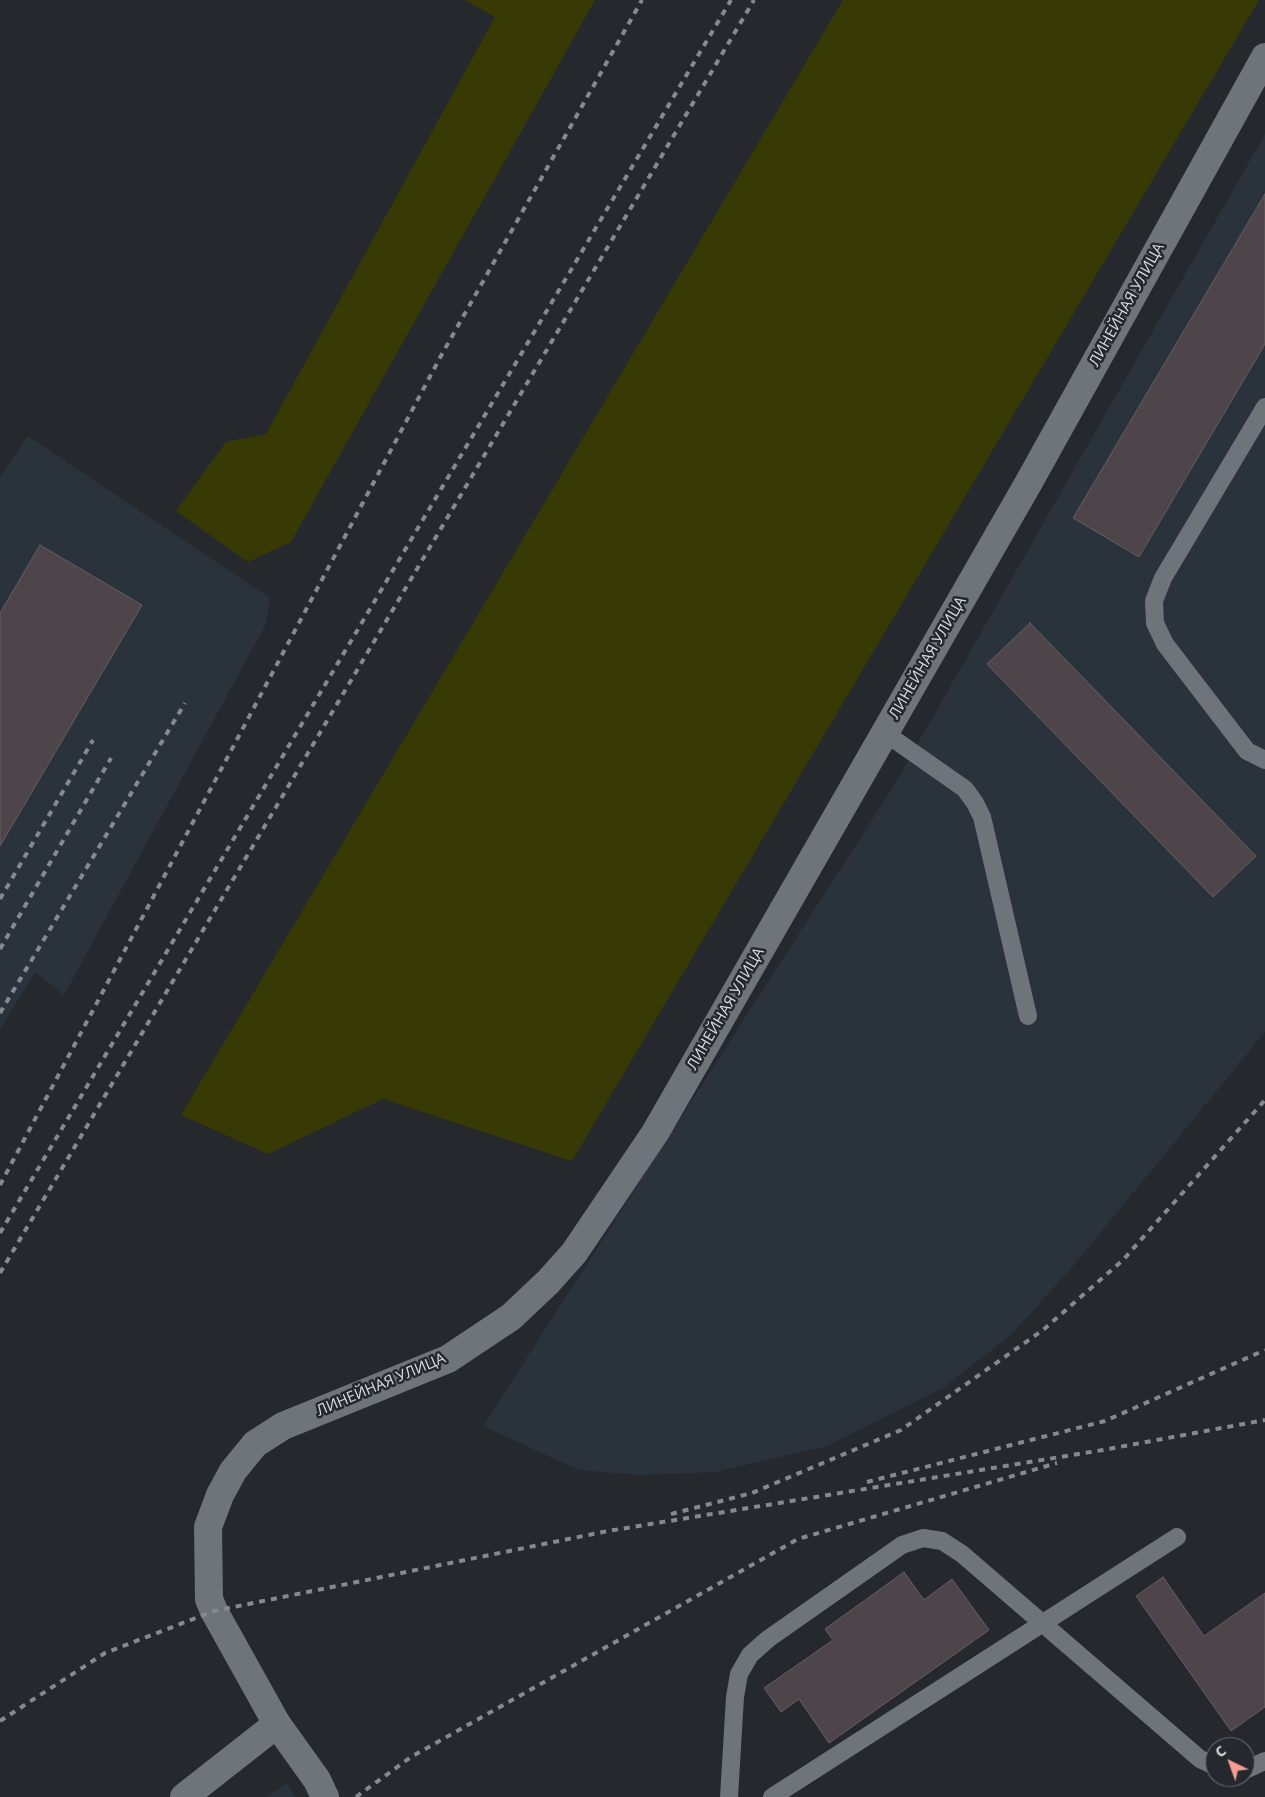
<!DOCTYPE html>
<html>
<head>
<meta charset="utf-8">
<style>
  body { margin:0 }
  #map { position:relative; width:1265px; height:1797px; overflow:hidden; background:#25292e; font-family:"Open Sans",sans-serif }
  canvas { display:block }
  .north { position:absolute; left:1205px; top:1737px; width:50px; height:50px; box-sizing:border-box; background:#25292e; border:1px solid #6d7176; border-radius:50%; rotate:318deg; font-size:14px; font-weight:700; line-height:20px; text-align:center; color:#dadde1 }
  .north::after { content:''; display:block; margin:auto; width:18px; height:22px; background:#f59c93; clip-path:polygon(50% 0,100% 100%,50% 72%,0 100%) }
</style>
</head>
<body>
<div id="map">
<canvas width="1265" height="1797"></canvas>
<div class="north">С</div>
</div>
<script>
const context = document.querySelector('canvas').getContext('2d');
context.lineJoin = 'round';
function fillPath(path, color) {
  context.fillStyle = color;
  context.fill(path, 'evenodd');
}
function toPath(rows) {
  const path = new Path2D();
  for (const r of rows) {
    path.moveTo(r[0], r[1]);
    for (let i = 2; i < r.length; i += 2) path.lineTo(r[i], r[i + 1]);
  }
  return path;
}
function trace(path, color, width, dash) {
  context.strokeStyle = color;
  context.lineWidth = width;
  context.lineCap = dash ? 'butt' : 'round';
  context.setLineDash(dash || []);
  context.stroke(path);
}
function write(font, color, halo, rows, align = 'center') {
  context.font = font + ' "Open Sans",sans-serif';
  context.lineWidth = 5;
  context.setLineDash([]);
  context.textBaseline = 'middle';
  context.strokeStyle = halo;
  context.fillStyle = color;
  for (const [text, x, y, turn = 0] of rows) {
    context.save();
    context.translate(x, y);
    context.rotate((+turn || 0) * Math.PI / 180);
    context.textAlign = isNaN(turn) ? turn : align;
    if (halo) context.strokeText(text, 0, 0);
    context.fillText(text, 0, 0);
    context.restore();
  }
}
fillPath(toPath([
  [1265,134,1265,1032,1074,1265,1012,1334,943,1388,827,1446,715,1472,639,1475,579,1470,483,1426,893,787],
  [28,436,270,598,266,624,64,995,35,972,0,1030,0,477],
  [287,1783,296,1797,266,1797]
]), '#2a323c');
fillPath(toPath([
  [465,0,595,0,291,542,248,562,176,511,226,442,266,434,495,17],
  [843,0,1259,0,572,1161,383,1099,268,1154,181,1115]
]), '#373a05');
const building = toPath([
  [1265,194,1265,344,1139,557,1073,518,1265,194],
  [40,545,142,605,0,846,0,613,40,545],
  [1030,623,1256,856,1213,897,987,664,1030,623],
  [904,1572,924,1600,952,1579,989,1630,829,1743,799,1699,781,1712,764,1688,833,1640,825,1629,904,1572],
  [1163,1577,1204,1636,1265,1593,1265,1707,1231,1731,1136,1596,1163,1577]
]);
fillPath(building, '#4d4549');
trace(building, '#665e61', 1);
trace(toPath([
  [1265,407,1163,578,1154,601,1155,623,1165,644,1247,751,1265,760],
  [885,733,965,789,975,803,982,817,986,834,1028,1016],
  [1245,1770,1265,1761],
  [729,1797,735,1697,739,1674,750,1655,768,1639,902,1545,923,1538,942,1541,962,1554,1200,1759,1215,1766],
  [772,1797,1177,1537]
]), '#6f747a', 18);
trace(toPath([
  [277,1724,317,1780,325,1797]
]), '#6f747a', 28);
trace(toPath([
  [184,1797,277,1724,214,1611,209,1599,208,1527,220,1495,233,1471,255,1444,283,1426,448,1359,511,1317,548,1282,574,1253,655,1133,1029,482,1265,57]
]), '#6f747a', 28);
trace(toPath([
  [0,899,93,740],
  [0,949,111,758],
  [0,1013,185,703],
  [0,1185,442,354,642,0],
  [0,1233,731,0],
  [0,1273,754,0],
  [867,1482,1105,1421,1265,1350],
  [671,1514,752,1493,901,1430,1043,1330,1123,1260,1265,1100],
  [0,1721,105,1653,214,1611,608,1531,1103,1450,1265,1420],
  [356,1797,411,1757,798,1539,1057,1463]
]), '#86898d', 4, [6, 6]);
write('15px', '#dadde1', '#25292e', [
  ["ЛИНЕЙНАЯ УЛИЦА",1127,305,-61],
  ["ЛИНЕЙНАЯ УЛИЦА",928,658,-60],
  ["ЛИНЕЙНАЯ УЛИЦА",726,1009,-60],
  ["ЛИНЕЙНАЯ УЛИЦА",381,1385,-23]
]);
</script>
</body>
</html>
